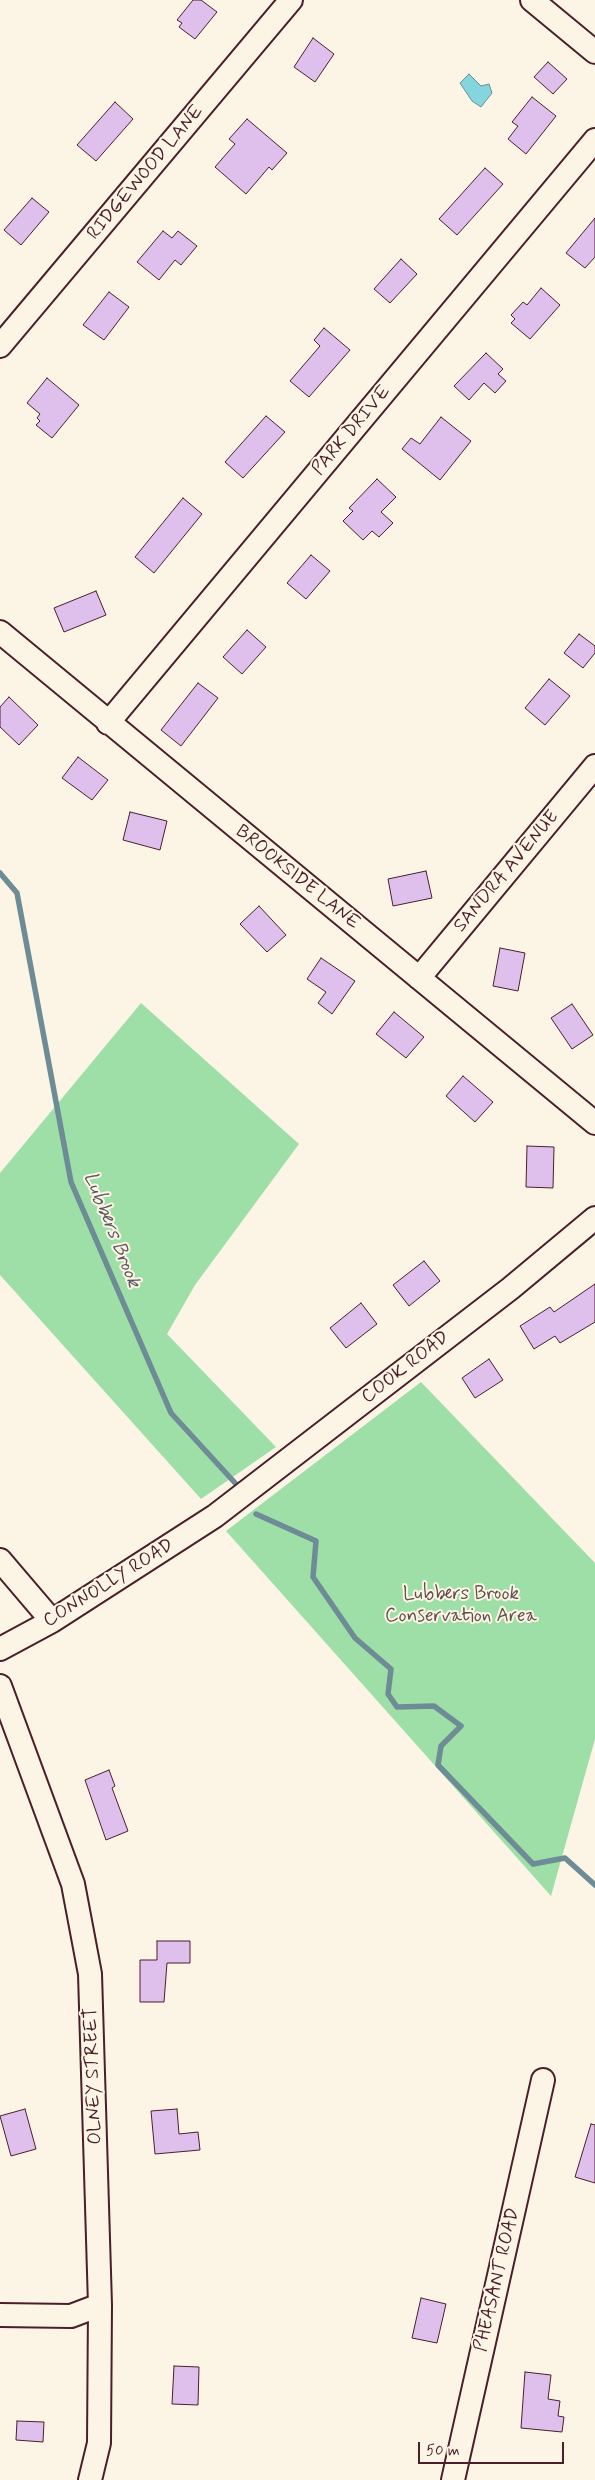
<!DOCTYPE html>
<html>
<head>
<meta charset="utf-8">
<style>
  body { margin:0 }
  #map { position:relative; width:595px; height:2480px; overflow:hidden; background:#fcf5e5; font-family:Mynerve,sans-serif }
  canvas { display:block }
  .scale { position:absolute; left:418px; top:2442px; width:146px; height:22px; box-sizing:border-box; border:2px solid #4a1f2b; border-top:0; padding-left:6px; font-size:15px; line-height:18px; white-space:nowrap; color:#4a1f2b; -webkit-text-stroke:4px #fcf5e5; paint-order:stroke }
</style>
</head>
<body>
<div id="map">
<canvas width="595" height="2480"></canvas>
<div class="scale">50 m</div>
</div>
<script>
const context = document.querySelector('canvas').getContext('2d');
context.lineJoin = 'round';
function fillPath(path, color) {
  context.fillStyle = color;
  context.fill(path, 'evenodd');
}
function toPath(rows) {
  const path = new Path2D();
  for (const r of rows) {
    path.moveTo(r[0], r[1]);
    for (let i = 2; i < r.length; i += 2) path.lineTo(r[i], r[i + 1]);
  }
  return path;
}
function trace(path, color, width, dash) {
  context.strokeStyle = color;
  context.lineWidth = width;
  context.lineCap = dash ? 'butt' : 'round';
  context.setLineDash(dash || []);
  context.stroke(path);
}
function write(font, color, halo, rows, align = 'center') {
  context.font = font + ' Mynerve,sans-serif';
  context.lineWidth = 4;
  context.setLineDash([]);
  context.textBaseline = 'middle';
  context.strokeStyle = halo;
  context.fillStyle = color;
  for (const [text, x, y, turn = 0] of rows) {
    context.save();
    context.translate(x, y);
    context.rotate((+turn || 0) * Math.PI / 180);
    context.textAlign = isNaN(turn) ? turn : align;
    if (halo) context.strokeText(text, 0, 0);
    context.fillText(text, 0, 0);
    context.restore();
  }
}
fillPath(toPath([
  [141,1003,299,1144,195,1285,167,1334,276,1447,201,1499,0,1275,0,1173],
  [421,1382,595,1563,595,1739,551,1896,226,1531]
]), '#9edfa8');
const water = toPath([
  [469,74,481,86,489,84,492,93,481,107,472,101,460,83,469,74]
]);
fillPath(water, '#84d5dd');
trace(water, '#6d8c96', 1);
trace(toPath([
  [0,873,17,893,71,1182,171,1413,236,1484],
  [256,1514,316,1541,313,1577,355,1638,391,1669,388,1694,397,1707,434,1706,461,1726,441,1746,438,1765,533,1864,565,1858,595,1885]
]), '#6d8c96', 5.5);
const building = toPath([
  [193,0,201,0,217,12,195,39,179,27,182,23,177,20,193,0],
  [313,38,334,54,315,82,294,67,313,38],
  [548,62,567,79,553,94,534,77,548,62],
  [532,97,556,116,526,154,508,139,518,126,512,122,532,97],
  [115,102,133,119,96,161,77,145,115,102],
  [247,119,287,153,272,170,269,167,246,194,215,167,235,144,229,139,247,119],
  [485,168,503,184,457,235,439,219,485,168],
  [32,198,49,212,21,245,4,230,32,198],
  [595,218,595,257,585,268,566,253,595,218],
  [163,231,172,238,178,231,197,246,181,265,175,260,159,280,137,262,163,231],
  [401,259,417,274,390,303,374,289,401,259],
  [541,288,560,305,530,339,511,323,515,319,511,315,523,302,527,305,541,288],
  [109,292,129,307,104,340,83,325,109,292],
  [324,328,350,350,309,397,290,381,320,346,314,340,324,328],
  [486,353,503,369,498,374,506,381,495,393,484,383,469,400,454,386,486,353],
  [47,378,79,405,52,438,36,425,40,421,37,418,40,414,27,403,47,378],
  [266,416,285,432,243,478,225,462,266,416],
  [441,417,471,441,440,480,402,449,411,438,420,444,441,417],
  [377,479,396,497,381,512,393,523,379,537,372,531,363,540,343,521,353,511,349,508,377,479],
  [183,498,202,514,154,573,135,557,183,498],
  [311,555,330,571,306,599,287,583,311,555],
  [96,591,106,615,64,632,54,608,96,591],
  [247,630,266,647,242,674,223,657,247,630],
  [579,634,595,646,595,653,583,668,564,653,579,634],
  [549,679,570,696,545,725,525,708,549,679],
  [198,683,218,698,181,746,161,730,198,683],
  [9,697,38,725,19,745,0,727,0,707,9,697],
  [78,757,108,780,92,800,62,778,78,757],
  [130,812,167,821,160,850,123,840,130,812],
  [426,871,432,898,393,906,388,879,426,871],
  [259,906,286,935,267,952,240,924,259,906],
  [500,948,525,953,518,991,493,986,500,948],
  [321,958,355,981,332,1014,318,1003,326,992,307,979,321,958],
  [572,1004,593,1035,572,1049,551,1018,572,1004],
  [394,1012,424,1037,406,1058,376,1034,394,1012],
  [463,1076,493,1102,475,1122,446,1096,463,1076],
  [527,1146,554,1147,553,1188,526,1187,527,1146],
  [424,1261,440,1281,409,1306,393,1285,424,1261],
  [595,1284,595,1322,560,1343,555,1336,534,1349,520,1326,550,1307,554,1312,595,1284],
  [361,1303,377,1324,346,1348,330,1328,361,1303],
  [489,1359,503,1380,475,1398,462,1378,489,1359],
  [109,1770,115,1786,112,1788,128,1831,106,1840,85,1780,109,1770],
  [157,1941,190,1941,190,1963,167,1963,164,2002,140,2002,140,1960,157,1960,157,1941],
  [25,2109,36,2149,11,2156,0,2116,25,2109],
  [177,2109,179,2134,198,2132,200,2150,155,2154,151,2111,177,2109],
  [591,2124,595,2125,595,2183,575,2177,591,2124],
  [421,2298,446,2304,437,2343,412,2338,421,2298],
  [174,2366,199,2367,198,2405,172,2404,174,2366],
  [525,2372,551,2375,548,2399,560,2401,558,2416,564,2417,562,2432,521,2428,525,2372],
  [17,2421,44,2422,43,2442,16,2440,17,2421]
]);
fillPath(building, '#dfbfec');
trace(building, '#4a1f2b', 1);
const minor = toPath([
  [532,0,595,52],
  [0,346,291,0],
  [0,632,595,1123],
  [108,723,595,140],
  [419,978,595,766],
  [0,1560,52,1621],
  [0,1649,52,1621,215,1516,511,1288,595,1218],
  [0,1686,73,1884,90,1974,100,2305,99,2443,90,2480],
  [0,2315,71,2316,100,2305],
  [453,2480,543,2080]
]);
trace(minor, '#4a1f2b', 26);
trace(minor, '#fcf5e5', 22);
write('19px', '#4a1f2b', '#fcf5e5', [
  ["RIDGEWOOD LANE",146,173,-50],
  ["PARK DRIVE",352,431,-50],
  ["SANDRA AVENUE",507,872,-50],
  ["BROOKSIDE LANE",297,878,39],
  ["COOK ROAD",406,1368,-38],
  ["CONNOLLY ROAD",109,1584,-32],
  ["OLNEY STREET",94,2076,-92],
  ["PHEASANT ROAD",498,2280,-77]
]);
write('19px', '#5f4f4a', '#fcf5e5', [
  ["Lubbers Brook",461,1595],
  ["Conservation Area",461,1617]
]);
write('italic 20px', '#5b5660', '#fcf5e5', [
  ["Lubbers Brook",111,1230,68]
]);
</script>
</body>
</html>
